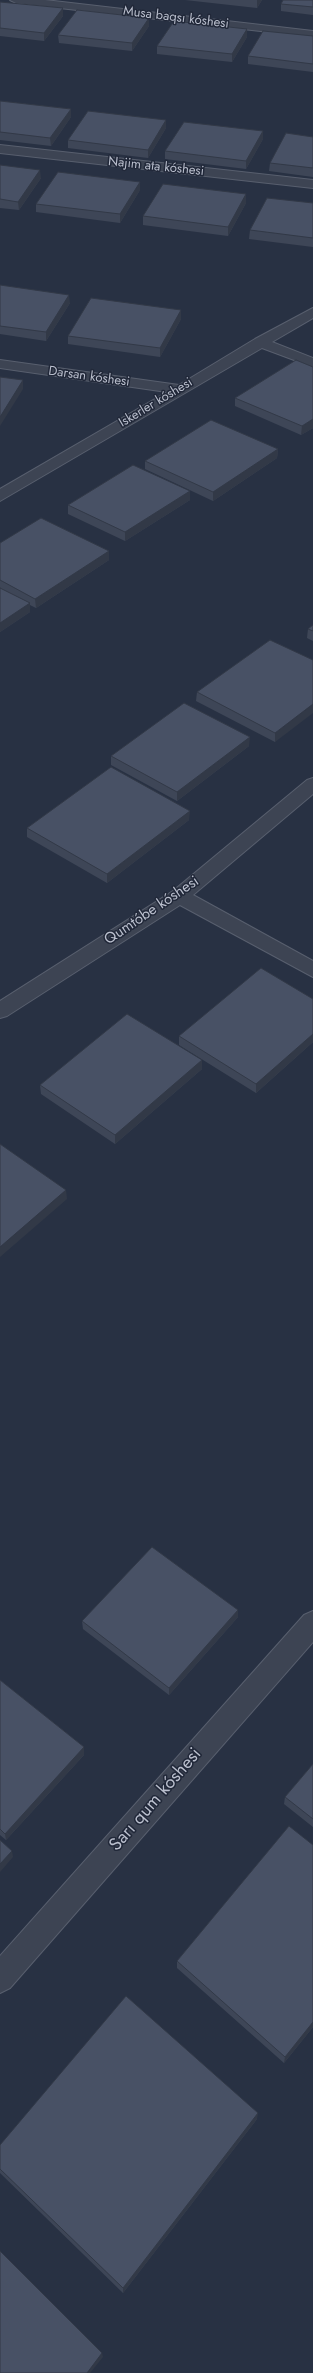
<!DOCTYPE html>
<html>
<head>
<meta charset="utf-8">
<style>
  body { margin:0 }
  canvas { display:block; background:#283143 }
</style>
</head>
<body>
<canvas width="313" height="2373"></canvas>
<script>
const context = document.querySelector('canvas').getContext('2d');
context.lineJoin = 'round';
function toPath(rows) {
  const path = new Path2D();
  for (const r of rows) {
    path.moveTo(r[0], r[1]);
    for (let i = 2; i < r.length; i += 2) path.lineTo(r[i], r[i + 1]);
  }
  return path;
}
function trace(path, color, width, dash) {
  context.strokeStyle = color;
  context.lineWidth = width;
  context.lineCap = dash ? 'butt' : 'round';
  context.setLineDash(dash || []);
  context.stroke(path);
}
function fillPath(path, color) {
  context.fillStyle = color;
  context.fill(path, 'evenodd');
}
function write(font, color, halo, rows, align = 'center') {
  context.font = font + ' Jost,sans-serif';
  context.lineWidth = 3;
  context.setLineDash([]);
  context.textBaseline = 'middle';
  context.strokeStyle = halo;
  context.fillStyle = color;
  for (const [text, x, y, turn = 0] of rows) {
    context.save();
    context.translate(x, y);
    context.rotate((+turn || 0) * Math.PI / 180);
    context.textAlign = isNaN(turn) ? turn : align;
    if (halo) context.strokeText(text, 0, 0);
    context.fillText(text, 0, 0);
    context.restore();
  }
}
const minor = toPath([
  [10,0,45,0,313,31,313,37,16,3,10,0],
  [0,145,313,180,313,188,0,153,0,145],
  [313,308,313,318,272,342,313,358,313,367,262,348,0,501,0,489,167,392,0,368,0,360,179,385,255,339,313,308],
  [313,778,313,794,193,895,313,961,313,977,180,905,7,1016,0,1018,0,1001,173,891,307,780,313,778],
  [313,1611,313,1642,10,1988,0,1993,0,1956,304,1615,313,1611]
]);
trace(minor, '#585f6e', 2);
fillPath(minor, '#3d4453');
fillPath(toPath([
  [185,0,262,0,257,8],
  [313,0,313,15,281,11,281,4],
  [0,2,63,16,44,41,0,36],
  [149,18,149,26,132,51,59,43,58,35],
  [313,36,313,72,248,64,248,56],
  [247,37,232,62,157,54,157,46],
  [0,101,71,109,71,117,51,146,0,140],
  [166,120,166,128,148,158,68,148,68,140],
  [263,131,263,139,246,169,165,159,165,151],
  [313,137,313,177,269,171,270,163],
  [0,165,41,178,19,210,0,208],
  [140,190,120,223,36,212,36,204],
  [246,203,228,236,143,225,143,216],
  [313,203,313,247,249,239,250,230],
  [0,285,70,303,46,341,0,334],
  [181,319,160,357,68,344,68,336],
  [313,367,313,428,301,435,235,406,235,398],
  [278,449,277,458,213,501,145,469,145,461],
  [190,491,190,500,125,541,68,514,68,505],
  [0,543,109,551,109,560,36,608,30,605,30,612,0,632],
  [313,625,313,641,307,638,308,629],
  [313,660,275,742,196,701,197,692],
  [249,746,177,801,111,765,111,756],
  [189,820,107,883,27,837,27,828],
  [313,999,313,1042,256,1093,179,1045,179,1036],
  [202,1060,202,1069,115,1144,41,1094,40,1085],
  [238,1610,238,1617,169,1695,83,1629,82,1621],
  [0,1680,84,1747,84,1755,6,1840,0,1835],
  [313,1764,313,1827,284,1804,285,1797],
  [177,1961,313,2027,284,2063,177,1968],
  [257,2119,123,2293,0,2173,0,2145]
]), '#3e4657');
fillPath(toPath([
  [257,0,262,0,257,8],
  [63,8,63,16,44,41,44,33],
  [149,18,149,26,132,51,132,43],
  [247,29,247,37,232,62,232,54],
  [71,109,71,117,51,146,50,138],
  [166,120,166,128,148,158,148,150],
  [263,131,263,139,246,169,246,161],
  [40,170,41,178,19,210,18,202],
  [140,182,140,190,120,223,120,214],
  [246,194,246,203,228,236,228,227],
  [69,295,70,303,46,341,46,332],
  [181,310,181,319,160,357,160,348],
  [23,380,23,389,0,426,0,417],
  [313,419,313,428,301,435,302,426],
  [278,449,277,458,213,501,213,492],
  [190,491,190,500,125,541,125,532],
  [109,551,109,560,36,608,35,599],
  [30,603,30,612,0,632,0,623],
  [313,704,313,713,275,742,275,733],
  [250,737,249,746,177,801,177,792],
  [190,811,189,820,107,883,107,874],
  [313,1034,313,1042,256,1093,256,1084],
  [202,1060,202,1069,115,1144,115,1135],
  [66,1190,67,1199,0,1257,0,1247],
  [238,1610,238,1617,169,1695,169,1688],
  [84,1747,84,1755,6,1840,5,1834],
  [12,1851,13,1857,0,1872,0,1864],
  [313,2022,313,2027,284,2063,285,2057],
  [258,2113,257,2119,123,2293,123,2288],
  [102,2353,103,2357,90,2373,87,2373]
]), '#323947');
const building = toPath([
  [283,0,313,0,313,7,281,4,283,0],
  [0,2,63,8,44,33,0,28,0,2],
  [77,10,149,18,132,43,58,35,77,10],
  [174,21,247,29,232,54,157,46,174,21],
  [263,31,313,36,313,64,248,56,263,31],
  [0,101,71,109,50,138,0,132,0,101],
  [88,111,166,120,148,150,68,140,88,111],
  [184,122,263,131,246,161,165,151,184,122],
  [286,133,313,137,313,168,270,163,286,133],
  [0,165,40,170,18,202,0,199,0,165],
  [58,172,140,182,120,214,36,204,58,172],
  [163,184,246,194,228,227,143,216,163,184],
  [267,198,313,203,313,238,250,230,267,198],
  [0,285,69,295,46,332,0,326,0,285],
  [91,298,181,310,160,348,68,336,91,298],
  [296,360,313,367,313,419,302,426,235,398,296,360],
  [0,377,23,380,0,417,0,377],
  [211,420,278,449,213,492,145,461,211,420],
  [133,465,190,491,125,532,68,505,133,465],
  [41,518,109,551,35,599,0,580,0,543,41,518],
  [0,588,30,603,0,623,0,588],
  [313,625,313,631,308,629,313,625],
  [270,640,313,660,313,704,275,733,197,692,270,640],
  [184,703,250,737,177,792,111,756,184,703],
  [111,767,190,811,107,874,27,828,111,767],
  [261,968,313,999,313,1034,256,1084,179,1036,261,968],
  [127,1014,202,1060,115,1135,40,1085,127,1014],
  [0,1144,66,1190,0,1247,0,1144],
  [152,1547,238,1610,169,1688,82,1621,152,1547],
  [0,1680,84,1747,5,1834,0,1829,0,1680],
  [313,1764,313,1819,285,1797,313,1764],
  [289,1826,313,1845,313,2022,285,2057,177,1961,289,1826],
  [0,1840,12,1851,0,1864,0,1840],
  [126,1996,258,2113,123,2288,0,2169,0,2145,126,1996],
  [0,2251,102,2353,87,2373,0,2373,0,2251]
]);
fillPath(building, '#485165');
trace(building, '#323947', 1);
write('13px', '#babfcd', '#212839', [
  ["Musa baqsı kóshesi",176,18,7],
  ["Najim ata kóshesi",156,167,6],
  ["Darsan kóshesi",89,377,8],
  ["Iskerler kóshesi",156,403,-31]
]);
write('15px', '#babfcd', '#212839', [
  ["Qumtóbe kóshesi",152,911,-34]
]);
write('18px', '#babfcd', '#212839', [
  ["Sarı qum kóshesi",156,1800,-49]
]);
</script>
</body>
</html>
